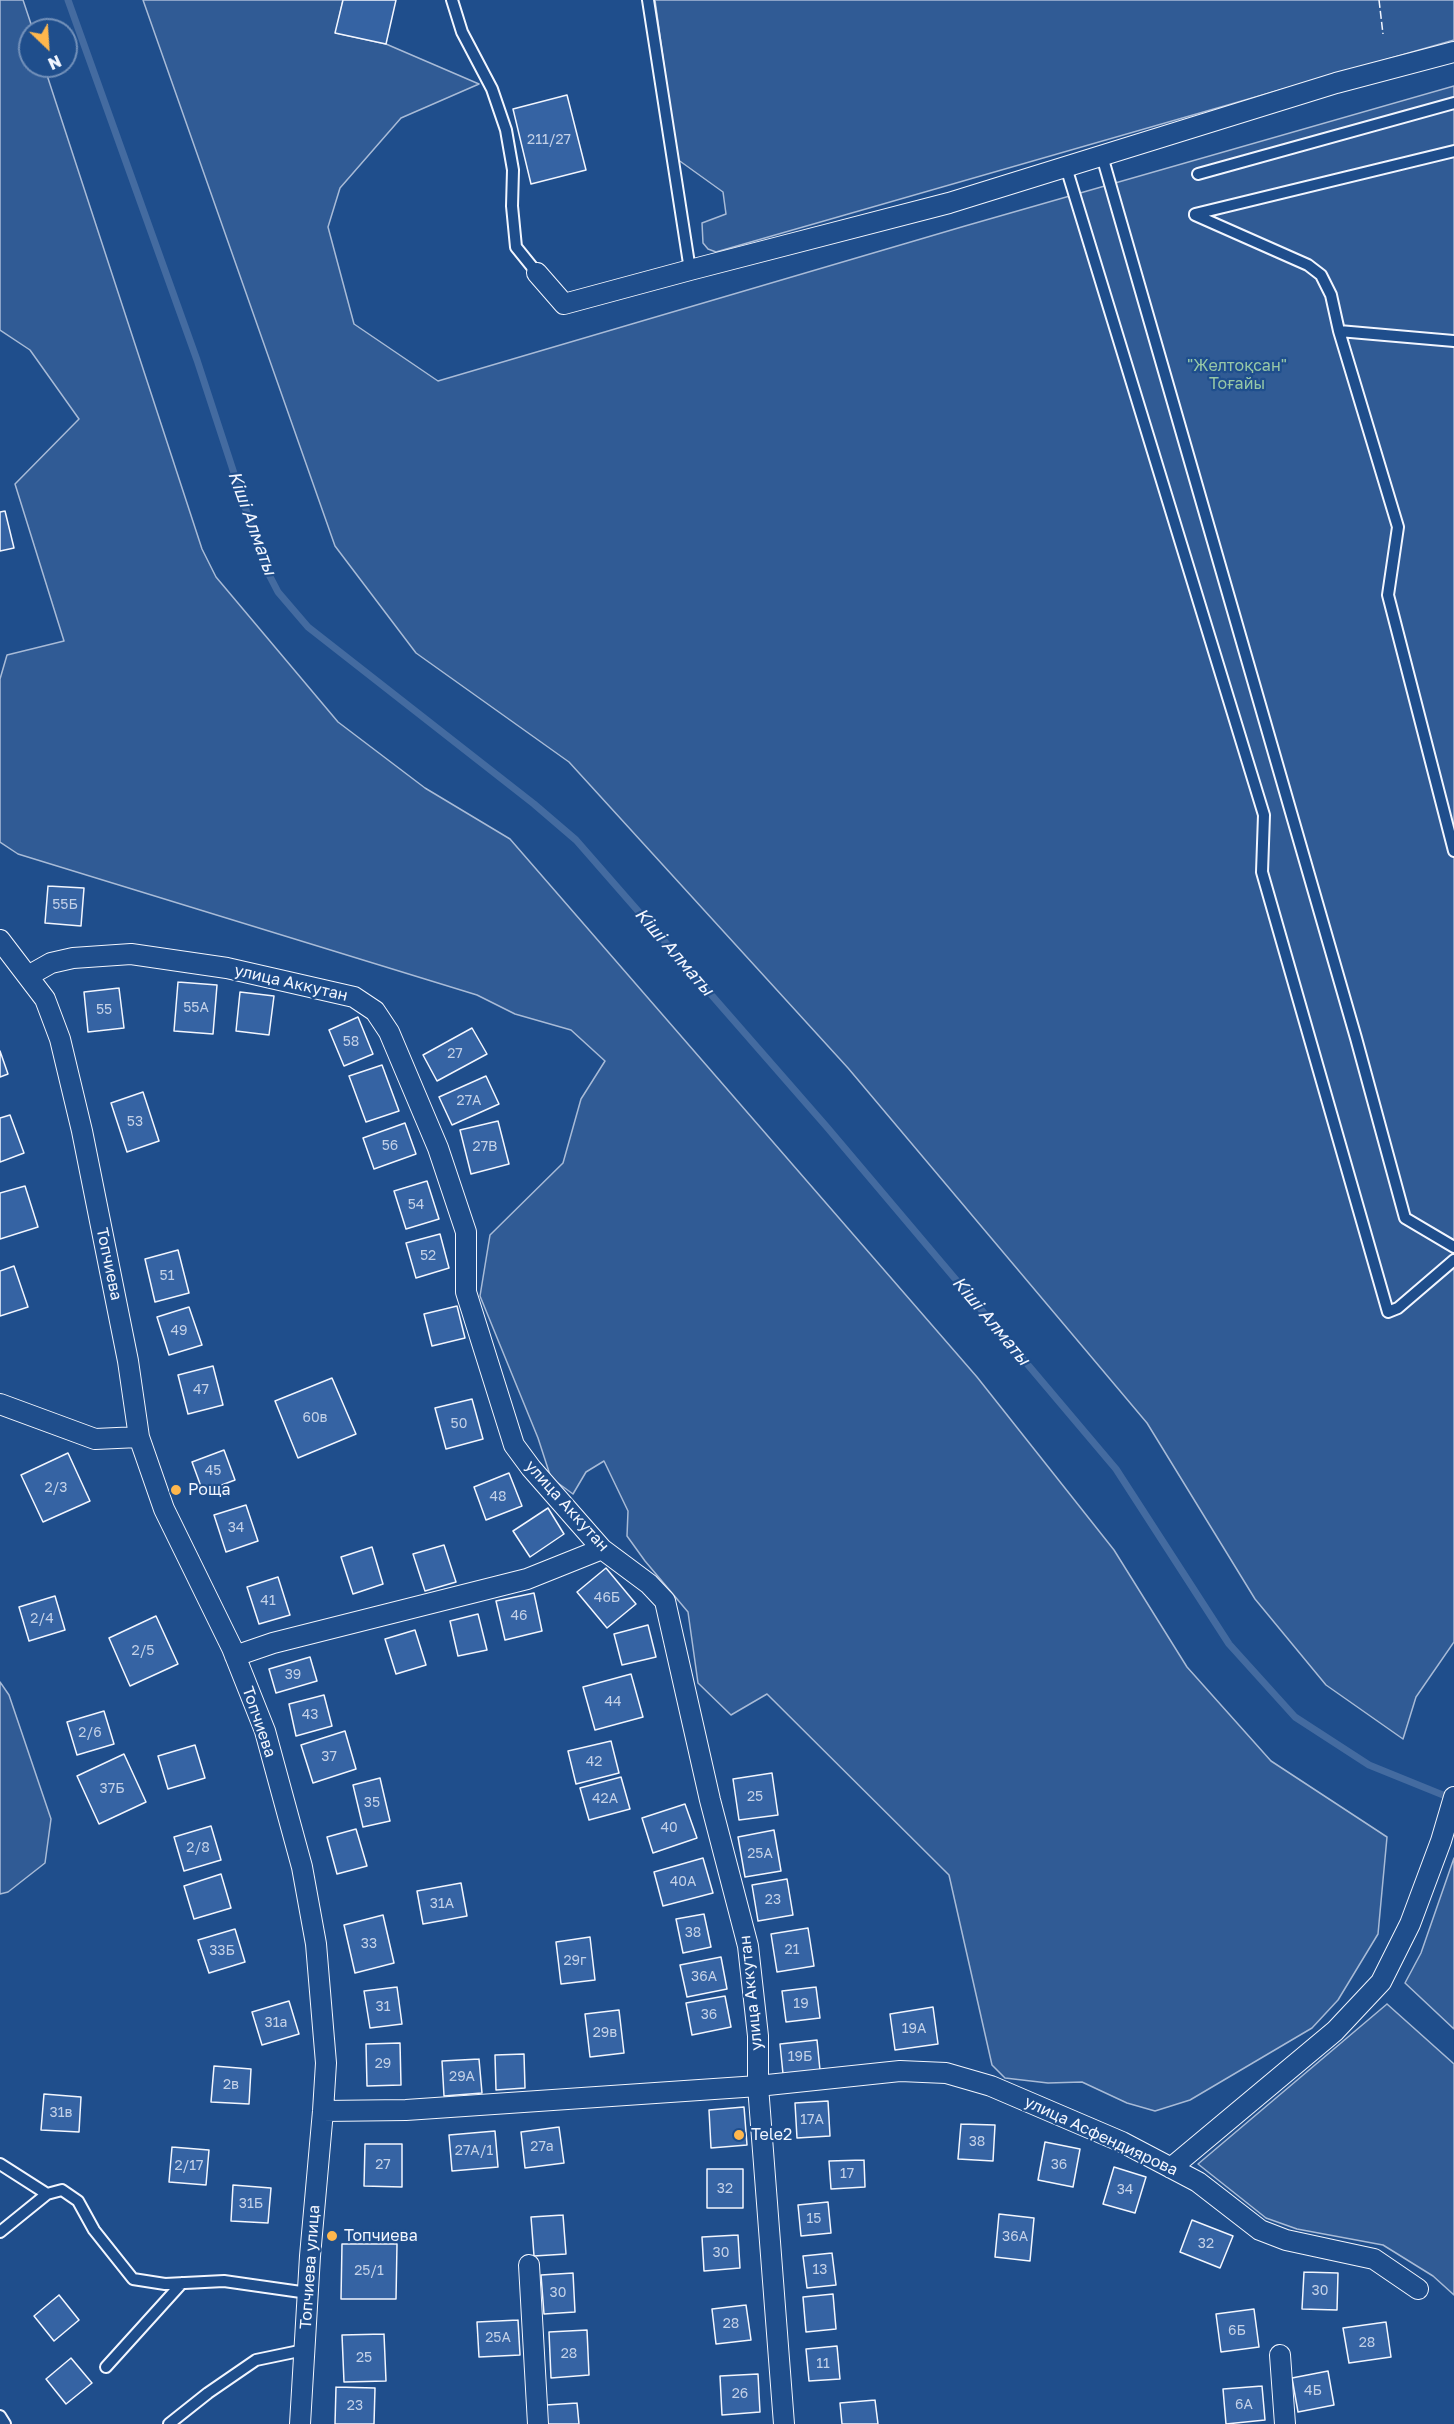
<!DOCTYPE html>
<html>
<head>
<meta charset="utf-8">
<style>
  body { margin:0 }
  #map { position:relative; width:1454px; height:2424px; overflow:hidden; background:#1f4e8c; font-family:"Golos Text",sans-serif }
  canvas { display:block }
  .north { position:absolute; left:18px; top:18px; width:60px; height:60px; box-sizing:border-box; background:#1f4e8c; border:2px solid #7391ba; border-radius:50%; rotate:155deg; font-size:16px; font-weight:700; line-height:24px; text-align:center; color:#f2f6ff }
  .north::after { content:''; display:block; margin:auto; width:21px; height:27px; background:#ffb74d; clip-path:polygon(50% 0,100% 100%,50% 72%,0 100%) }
</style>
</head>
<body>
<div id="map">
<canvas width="1454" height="2424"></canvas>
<div class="north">N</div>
</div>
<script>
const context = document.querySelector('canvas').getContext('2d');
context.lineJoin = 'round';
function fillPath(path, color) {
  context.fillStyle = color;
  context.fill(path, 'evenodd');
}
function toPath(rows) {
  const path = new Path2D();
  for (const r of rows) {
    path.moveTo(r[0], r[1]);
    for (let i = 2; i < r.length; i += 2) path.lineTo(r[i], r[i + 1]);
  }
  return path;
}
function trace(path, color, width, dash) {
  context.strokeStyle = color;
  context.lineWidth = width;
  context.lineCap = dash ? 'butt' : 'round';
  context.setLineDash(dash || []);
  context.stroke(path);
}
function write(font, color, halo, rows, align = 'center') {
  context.font = font + ' "Golos Text",sans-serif';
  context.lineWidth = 4.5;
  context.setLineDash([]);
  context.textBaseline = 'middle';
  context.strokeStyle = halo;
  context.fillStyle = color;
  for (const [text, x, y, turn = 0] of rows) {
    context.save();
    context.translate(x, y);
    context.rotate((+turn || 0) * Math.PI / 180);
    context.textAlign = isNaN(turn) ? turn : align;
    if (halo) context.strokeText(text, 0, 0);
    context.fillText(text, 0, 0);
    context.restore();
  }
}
const green = toPath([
  [0,0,23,0,33,30,30,30,30,66,44,66,202,549,216,577,338,722,425,788,510,839,977,1377,1114,1550,1187,1667,1271,1761,1387,1837,1378,1934,1338,2000,1312,2028,1190,2100,1155,2111,1127,2103,1082,2082,1048,2083,1005,2078,992,2065,949,1875,767,1694,731,1715,698,1683,688,1612,645,1561,627,1536,628,1511,604,1461,586,1472,573,1494,551,1478,538,1438,480,1296,490,1235,563,1163,581,1099,605,1061,571,1030,515,1014,477,995,18,854,0,842,0,679,7,655,64,641,15,484,79,419,30,350,0,330,0,0],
  [143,0,343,0,336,33,386,44,479,84,401,118,340,188,328,227,354,324,438,381,965,226,1454,86,1454,1642,1416,1697,1403,1739,1326,1685,1255,1599,1147,1423,848,1068,569,762,416,653,335,546,143,0],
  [655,0,1454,0,1454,40,716,252,708,249,703,243,702,223,726,214,723,192,677,159,655,0],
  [0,1682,9,1695,51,1819,45,1863,8,1892,0,1894,0,1682],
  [1454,1858,1454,2029,1405,1983,1421,1953,1454,1858],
  [1387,2004,1454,2064,1454,2295,1433,2276,1383,2245,1297,2229,1266,2218,1198,2164,1387,2004]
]);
fillPath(green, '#305b95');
trace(green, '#a8bbd7', 1.5);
trace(toPath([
  [68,0,197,360,264,565,278,592,308,627,534,804,576,840,826,1126,1116,1469,1229,1644,1295,1717,1369,1765,1453,1799]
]), '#446ba0', 7);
const building = toPath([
  [343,0,396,0,386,44,335,33,343,0],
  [567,95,586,170,531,184,513,109,567,95],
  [5,511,14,548,0,551,0,512,5,511],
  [48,886,84,888,81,926,45,923,48,886],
  [178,982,217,985,213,1034,174,1031,178,982],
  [119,988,124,1028,88,1032,84,992,119,988],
  [240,992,274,996,269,1035,236,1031,240,992],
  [358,1017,373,1054,344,1066,329,1030,358,1017],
  [472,1028,487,1054,437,1081,423,1055,472,1028],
  [0,1051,8,1074,0,1077,0,1051],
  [382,1065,399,1111,366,1122,349,1076,382,1065],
  [486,1076,499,1104,452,1125,439,1097,486,1076],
  [143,1092,159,1141,127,1152,111,1103,143,1092],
  [10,1115,24,1153,0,1162,0,1118,10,1115],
  [498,1121,509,1164,471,1174,460,1130,498,1121],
  [405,1123,416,1154,374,1169,363,1138,405,1123],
  [427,1181,439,1219,406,1229,394,1191,427,1181],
  [25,1186,38,1227,0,1239,0,1193,25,1186],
  [440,1234,449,1268,416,1278,406,1243,440,1234],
  [178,1250,189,1293,155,1302,145,1259,178,1250],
  [14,1266,28,1307,0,1316,0,1271,14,1266],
  [457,1306,465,1338,432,1346,424,1314,457,1306],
  [189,1307,202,1345,169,1355,157,1317,189,1307],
  [213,1366,223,1405,188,1414,178,1375,213,1366],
  [332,1378,356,1434,298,1458,275,1401,332,1378],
  [472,1399,483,1439,446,1449,435,1408,472,1399],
  [224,1450,235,1480,203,1492,192,1462,224,1450],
  [68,1453,90,1501,43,1522,21,1475,68,1453],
  [509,1473,522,1506,486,1520,474,1487,509,1473],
  [246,1505,258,1541,226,1552,214,1515,246,1505],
  [548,1508,564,1534,530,1557,513,1531,548,1508],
  [444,1545,456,1582,425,1591,413,1554,444,1545],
  [372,1547,383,1584,353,1594,341,1557,372,1547],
  [606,1568,636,1604,607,1628,577,1592,606,1568],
  [278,1577,290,1615,259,1624,247,1587,278,1577],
  [534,1593,542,1631,505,1640,496,1601,534,1593],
  [55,1596,65,1630,29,1641,19,1607,55,1596],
  [478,1614,487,1650,458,1656,450,1621,478,1614],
  [156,1616,178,1664,130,1686,109,1638,156,1616],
  [648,1625,656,1657,622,1665,614,1634,648,1625],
  [415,1630,426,1665,396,1674,385,1639,415,1630],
  [310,1657,317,1681,276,1693,269,1669,310,1657],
  [631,1674,643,1717,595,1730,583,1687,631,1674],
  [324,1695,332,1726,296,1736,289,1704,324,1695],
  [104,1711,114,1744,77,1755,67,1722,104,1711],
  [345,1731,356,1769,313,1783,301,1745,345,1731],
  [611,1741,619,1773,576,1784,568,1751,611,1741],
  [195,1745,205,1778,168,1789,158,1756,195,1745],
  [124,1754,146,1802,99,1824,77,1776,124,1754],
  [772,1773,778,1815,739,1820,733,1779,772,1773],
  [621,1777,630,1809,589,1820,580,1788,621,1777],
  [380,1778,390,1821,363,1827,353,1785,380,1778],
  [685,1804,697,1838,653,1853,642,1818,685,1804],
  [211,1826,221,1860,184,1871,174,1837,211,1826],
  [356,1829,367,1866,337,1874,327,1837,356,1829],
  [774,1830,781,1871,745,1877,738,1837,774,1830],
  [703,1858,713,1893,663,1906,654,1872,703,1858],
  [221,1874,231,1908,194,1919,184,1886,221,1874],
  [787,1879,793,1915,758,1921,752,1885,787,1879],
  [461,1883,467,1916,423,1924,417,1891,461,1883],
  [704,1914,711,1947,683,1953,676,1919,704,1914],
  [383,1915,394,1963,355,1973,344,1925,383,1915],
  [808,1928,814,1966,777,1972,771,1934,808,1928],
  [235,1929,245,1962,209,1973,198,1940,235,1929],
  [590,1937,595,1980,561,1984,556,1942,590,1937],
  [721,1957,727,1989,687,1997,680,1965,721,1957],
  [397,1987,402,2024,370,2028,364,1991,397,1987],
  [816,1987,820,2018,786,2022,782,1991,816,1987],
  [725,1996,731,2027,692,2035,686,2003,725,1996],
  [289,2001,299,2034,262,2045,252,2012,289,2001],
  [933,2007,938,2044,895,2050,890,2014,933,2007],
  [619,2010,624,2053,590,2057,585,2014,619,2010],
  [817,2040,820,2070,783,2074,780,2044,817,2040],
  [400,2043,401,2085,367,2086,366,2044,400,2043],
  [524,2054,525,2088,496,2090,495,2055,524,2054],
  [479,2059,482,2093,444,2096,442,2061,479,2059],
  [214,2066,251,2069,249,2104,211,2102,214,2066],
  [44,2094,81,2097,79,2132,41,2130,44,2094],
  [828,2101,830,2136,797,2138,795,2103,828,2101],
  [744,2107,747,2145,711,2148,709,2110,744,2107],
  [961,2124,995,2125,993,2161,958,2159,961,2124],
  [559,2127,564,2163,525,2168,521,2132,559,2127],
  [495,2131,498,2167,452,2171,449,2135,495,2131],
  [1045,2142,1080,2149,1073,2187,1038,2180,1045,2142],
  [365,2144,402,2144,402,2187,364,2186,365,2144],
  [172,2147,209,2150,206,2185,169,2182,172,2147],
  [864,2160,865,2187,831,2189,829,2161,864,2160],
  [1114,2167,1146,2177,1135,2213,1103,2204,1114,2167],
  [707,2169,743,2169,743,2208,707,2208,707,2169],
  [233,2185,271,2188,268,2223,231,2221,233,2185],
  [828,2202,831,2233,801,2236,798,2205,828,2202],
  [999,2214,1034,2218,1030,2261,995,2257,999,2214],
  [563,2215,566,2254,534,2256,531,2217,563,2215],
  [1192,2220,1233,2236,1220,2268,1180,2252,1192,2220],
  [738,2235,740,2268,704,2271,702,2237,738,2235],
  [342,2244,397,2244,396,2299,341,2299,342,2244],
  [832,2253,836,2285,807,2288,803,2256,832,2253],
  [1304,2272,1338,2273,1337,2310,1302,2309,1304,2272],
  [573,2273,575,2312,544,2314,541,2275,573,2273],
  [833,2294,836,2329,806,2332,803,2297,833,2294],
  [59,2295,79,2320,54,2341,34,2316,59,2295],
  [746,2305,751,2340,716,2344,712,2309,746,2305],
  [1254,2309,1259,2347,1221,2352,1216,2314,1254,2309],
  [518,2320,520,2355,479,2357,477,2322,518,2320],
  [1386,2322,1391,2357,1349,2363,1343,2328,1386,2322],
  [587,2330,589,2375,551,2378,549,2332,587,2330],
  [384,2334,386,2381,344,2382,342,2335,384,2334],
  [837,2346,840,2379,809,2381,806,2349,837,2346],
  [71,2358,92,2383,66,2404,46,2379,71,2358],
  [1328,2371,1334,2405,1298,2412,1292,2378,1328,2371],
  [758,2374,760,2412,722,2415,720,2376,758,2374],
  [1262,2386,1265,2420,1226,2424,1223,2389,1262,2386],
  [336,2387,375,2388,374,2424,335,2424,336,2387],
  [875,2400,878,2424,842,2424,840,2403,875,2400],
  [577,2403,579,2424,547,2424,546,2405,577,2403]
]);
fillPath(building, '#3563a3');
trace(building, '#f2f6ff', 1.5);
const lane = toPath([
  [452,0,462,32,492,89,506,130,513,170,512,206,516,247,537,273],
  [648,0,690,270],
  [1102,156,1356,1038,1405,1218,1454,1247],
  [1066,167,1264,815,1262,872,1388,1312,1398,1308,1454,1260],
  [1198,174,1454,103],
  [1195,214,1454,151],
  [1195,215,1308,265,1321,275,1331,295,1339,331,1398,527,1388,595,1454,851],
  [1339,331,1454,341],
  [0,2164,47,2194],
  [0,2232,47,2194,62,2190,78,2201,94,2230,133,2279,165,2284,224,2281,308,2293],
  [106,2367,182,2283],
  [0,2416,5,2424],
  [169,2424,208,2393,256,2360,304,2350]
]);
const street = toPath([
  [537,273,564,304,690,270,949,203,1336,83,1454,52],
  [0,940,45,999,60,1039,82,1131,128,1361,139,1437,164,1509,232,1648,265,1731,302,1867,316,1944,326,2063,323,2111,310,2256,300,2424],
  [28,976,51,963,73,958,131,954,227,968,354,997,375,1011,389,1032,438,1148,466,1232,466,1292,514,1445,531,1468,602,1549,649,1584,665,1601,710,1800,748,1946,758,2036,758,2086,784,2424],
  [0,1404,95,1439,139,1437],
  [235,1656,273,1643,527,1579,602,1549],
  [323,2111,406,2110,758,2086,900,2071,946,2073,991,2086,1122,2142,1198,2182,1260,2230,1286,2240,1374,2259,1418,2289],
  [1171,2168,1335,2031,1381,1982,1410,1924,1441,1841,1454,1797],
  [529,2265,538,2424],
  [1280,2355,1285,2424]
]);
trace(lane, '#f2f6ff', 14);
trace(street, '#f2f6ff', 22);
trace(lane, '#1f4e8c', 10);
trace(street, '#1f4e8c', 20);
trace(toPath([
  [1379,0,1383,34]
]), '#f2f6ff', 1.5, [8, 3]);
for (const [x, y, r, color] of [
  [176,1490,6,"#ffb74d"],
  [739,2135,6,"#ffb74d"],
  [332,2236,6,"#ffb74d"]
]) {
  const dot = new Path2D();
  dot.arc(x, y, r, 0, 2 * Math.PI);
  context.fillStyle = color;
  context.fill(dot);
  trace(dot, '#1f4e8c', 2);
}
write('14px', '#c3d1e8', null, [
  ["211/27",549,140],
  ["55Б",65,905],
  ["55А",196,1008],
  ["55",104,1010],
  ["58",351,1042],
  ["27",455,1054],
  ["27А",469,1101],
  ["53",135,1122],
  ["56",390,1146],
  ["27В",485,1147],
  ["54",416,1205],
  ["52",428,1256],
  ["51",167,1276],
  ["49",179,1331],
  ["47",201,1390],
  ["60в",315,1418],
  ["50",459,1424],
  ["45",213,1471],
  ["2/3",56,1488],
  ["48",498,1497],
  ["34",236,1528],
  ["46Б",607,1598],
  ["41",268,1601],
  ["46",519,1616],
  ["2/4",42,1619],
  ["2/5",143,1651],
  ["39",293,1675],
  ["44",613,1702],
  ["43",310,1715],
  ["2/6",90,1733],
  ["37",329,1757],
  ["42",594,1762],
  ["37Б",112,1789],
  ["25",755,1797],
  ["42А",605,1799],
  ["35",372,1803],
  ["40",669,1828],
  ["2/8",198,1848],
  ["25А",760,1854],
  ["40А",683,1882],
  ["23",773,1900],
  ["31А",442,1904],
  ["38",693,1933],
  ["33",369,1944],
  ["21",792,1950],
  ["33Б",222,1951],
  ["29г",575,1961],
  ["36А",704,1977],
  ["19",801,2004],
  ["31",383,2007],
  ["36",709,2015],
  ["31а",276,2023],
  ["19А",914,2029],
  ["29в",605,2033],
  ["19Б",800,2057],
  ["29",383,2064],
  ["29А",462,2077],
  ["2в",231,2085],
  ["31в",61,2113],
  ["17А",812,2120],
  ["38",977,2142],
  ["27а",542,2147],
  ["27А/1",474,2151],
  ["27",383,2165],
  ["36",1059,2165],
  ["2/17",189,2166],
  ["17",847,2174],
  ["32",725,2189],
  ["34",1125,2190],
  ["31Б",251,2204],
  ["15",814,2219],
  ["36А",1015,2237],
  ["32",1206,2244],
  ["30",721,2253],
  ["13",820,2270],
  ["25/1",369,2271],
  ["30",1320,2291],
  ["30",558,2293],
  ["28",731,2324],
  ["6Б",1237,2331],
  ["25А",498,2338],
  ["28",1367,2343],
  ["28",569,2354],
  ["25",364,2358],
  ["11",823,2364],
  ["4Б",1313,2391],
  ["26",740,2394],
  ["6А",1244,2405],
  ["23",355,2406]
]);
write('16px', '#97c8a6', '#1f4e8c', [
  ["\"Желтоқсан\"",1237,366],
  ["Тоғайы",1237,384]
]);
write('16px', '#f2f6ff', '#1f4e8c', [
  ["улица Аккутан",291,983,13],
  ["Топчиева",109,1264,78],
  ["улица Аккутан",567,1506,48],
  ["Топчиева",259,1722,71],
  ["улица Аккутан",751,1993,-96],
  ["улица Асфендиярова",1101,2136,25],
  ["Топчиева улица",310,2267,-86]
]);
write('16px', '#f2f6ff', '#1f4e8c', [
  ["Роща",188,1490],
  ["Tele2",751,2135],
  ["Топчиева",344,2236]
], 'left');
write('italic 18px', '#f2f6ff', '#1f4e8c', [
  ["Кіші Алматы",252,523,70],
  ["Кіші Алматы",674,952,49],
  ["Кіші Алматы",991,1321,50]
]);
</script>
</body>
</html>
